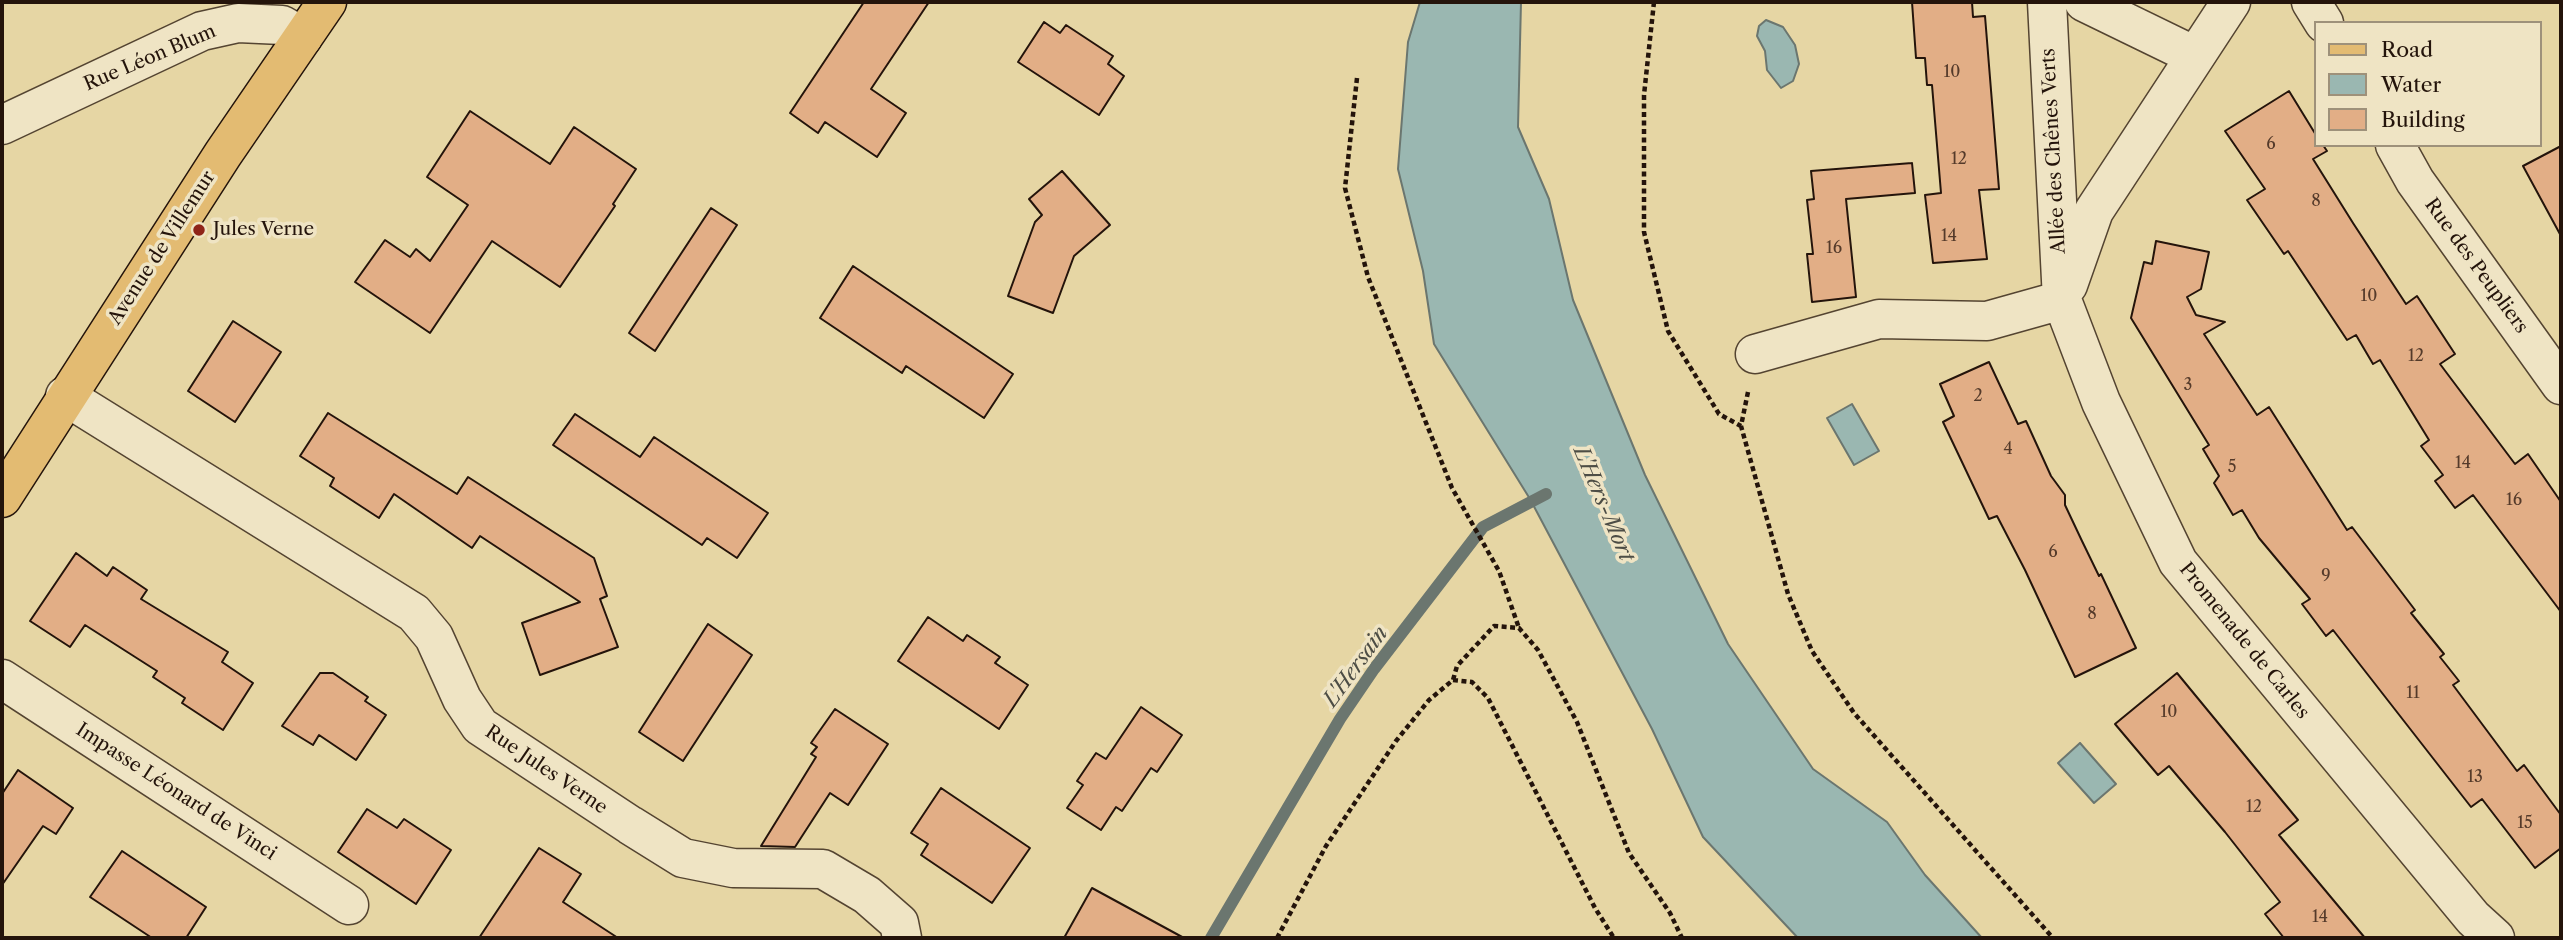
<!DOCTYPE html>
<html>
<head>
<meta charset="utf-8">
<style>
  body { margin:0 }
  #map { position:relative; width:2563px; height:940px; overflow:hidden; background:#e6d6a4; font-family:"Libre Caslon Text",serif }
  canvas { display:block }
  .frame { position:absolute; inset:0; border:4px solid #24140b; pointer-events:none }
  .legend { position:absolute; left:2314px; top:21px; width:228px; height:126px; box-sizing:border-box; background:#efe4c4; border:2px solid #9e917a; margin:0; padding:9px 12px; list-style:none; font-size:21px; color:#24140b }
  .legend li { display:flex; align-items:center; gap:14px; height:35px }
  .legend b { width:35px; border:2px solid #9e917a }
</style>
</head>
<body>
<div id="map">
<canvas width="2563" height="940"></canvas>
<div class="frame"></div>
<ul class="legend">
<li><b style="height:9px;background:#e3bb72"></b>Road</li>
<li><b style="height:19px;background:#9ab7b1"></b>Water</li>
<li><b style="height:19px;background:#e2ae86"></b>Building</li>
</ul>
</div>
<script>
const context = document.querySelector('canvas').getContext('2d');
context.lineJoin = 'round';
function fillPath(path, color) {
  context.fillStyle = color;
  context.fill(path, 'evenodd');
}
function toPath(rows) {
  const path = new Path2D();
  for (const r of rows) {
    path.moveTo(r[0], r[1]);
    for (let i = 2; i < r.length; i += 2) path.lineTo(r[i], r[i + 1]);
  }
  return path;
}
function trace(path, color, width, dash) {
  context.strokeStyle = color;
  context.lineWidth = width;
  context.lineCap = dash ? 'butt' : 'round';
  context.setLineDash(dash || []);
  context.stroke(path);
}
function write(font, color, halo, rows, align = 'center') {
  context.font = font + ' "Libre Caslon Text",serif';
  context.lineWidth = 7;
  context.setLineDash([]);
  context.textBaseline = 'middle';
  context.strokeStyle = halo;
  context.fillStyle = color;
  for (const [text, x, y, turn = 0] of rows) {
    context.save();
    context.translate(x, y);
    context.rotate((+turn || 0) * Math.PI / 180);
    context.textAlign = isNaN(turn) ? turn : align;
    if (halo) context.strokeText(text, 0, 0);
    context.fillText(text, 0, 0);
    context.restore();
  }
}
const water = toPath([
  [1420,2,1521,2,1518,127,1549,199,1573,300,1645,475,1728,644,1813,769,1887,822,1925,875,1982,938,1798,938,1703,837,1652,729,1530,499,1434,344,1423,271,1398,169,1408,42,1420,2],
  [1766,20,1783,27,1795,45,1799,64,1793,81,1781,88,1767,70,1765,51,1757,36,1759,26,1766,20],
  [1852,404,1879,451,1854,465,1827,418,1852,404],
  [2080,743,2116,784,2094,803,2058,763,2080,743]
]);
fillPath(water, '#9ab7b1');
trace(water, '#6b766f', 2);
trace(toPath([
  [1211,938,1340,719,1374,669,1483,527,1546,494]
]), '#6b766f', 12);
const building = toPath([
  [864,2,929,2,871,89,906,113,877,157,825,122,818,133,790,113,864,2],
  [1912,2,1972,2,1973,17,1985,16,1999,189,1979,190,1987,259,1933,263,1925,195,1941,193,1932,85,1927,85,1925,58,1916,58,1912,2],
  [1044,22,1060,33,1066,25,1113,56,1108,64,1124,76,1099,115,1018,62,1044,22],
  [2289,91,2316,135,2316,145,2323,145,2327,151,2313,159,2353,223,2406,304,2417,296,2455,354,2440,364,2515,464,2528,454,2561,502,2561,612,2473,495,2455,508,2435,481,2443,475,2421,446,2429,440,2380,360,2373,364,2356,335,2347,340,2288,251,2284,254,2247,200,2265,189,2225,131,2289,91],
  [470,111,550,164,574,127,636,169,613,204,615,206,560,287,492,241,430,333,355,282,385,240,410,257,416,249,430,261,468,205,427,177,470,111],
  [2561,146,2561,236,2523,166,2561,146],
  [1912,163,1915,193,1846,199,1856,297,1812,302,1807,254,1813,254,1807,200,1814,199,1811,171,1912,163],
  [1062,171,1110,225,1074,256,1053,313,1008,296,1035,222,1042,215,1029,199,1062,171],
  [711,208,737,225,655,351,629,333,711,208],
  [2156,241,2209,252,2201,289,2187,297,2196,315,2225,322,2204,334,2257,415,2269,407,2347,530,2352,527,2415,610,2411,613,2444,654,2440,657,2459,681,2453,685,2517,771,2524,765,2561,815,2561,848,2535,868,2482,799,2471,807,2333,630,2326,636,2302,604,2310,599,2259,538,2242,510,2233,515,2214,483,2219,476,2203,449,2209,445,2131,318,2144,262,2152,264,2156,241],
  [853,266,1013,374,984,418,906,366,902,373,820,318,853,266],
  [233,321,281,352,235,422,188,391,233,321],
  [1989,362,2018,424,2026,421,2051,476,2065,495,2065,505,2082,541,2099,576,2101,574,2136,648,2075,677,2025,570,1997,516,1989,519,1943,422,1954,416,1940,384,1989,362],
  [328,413,457,494,468,477,594,558,607,596,600,599,618,647,540,675,522,623,580,602,480,536,472,548,394,494,379,518,330,486,334,478,300,456,328,413],
  [575,414,640,457,654,437,768,513,737,558,707,538,702,545,553,445,575,414],
  [76,553,107,576,113,567,147,590,141,599,228,652,222,662,253,683,223,730,182,703,185,698,153,677,157,671,85,625,70,647,30,621,76,553],
  [928,617,963,641,967,635,1000,657,995,663,1028,685,999,729,898,661,928,617],
  [708,624,752,655,683,761,639,732,708,624],
  [320,673,333,673,368,697,365,701,386,715,356,760,319,735,313,745,282,726,320,673],
  [2177,673,2298,820,2279,835,2365,938,2284,938,2265,914,2280,902,2225,832,2169,766,2158,775,2115,724,2177,673],
  [1141,707,1182,735,1157,772,1151,768,1122,811,1116,807,1101,830,1067,808,1083,785,1077,781,1096,753,1106,759,1141,707],
  [835,709,888,744,848,805,830,793,795,847,761,846,816,757,811,754,817,747,811,743,835,709],
  [18,770,73,808,56,834,43,826,2,885,2,794,18,770],
  [941,788,1030,848,992,903,921,855,928,844,911,833,941,788],
  [367,809,397,828,404,819,451,850,416,904,338,852,367,809],
  [539,848,581,874,563,902,618,938,479,938,539,848],
  [122,851,206,907,186,938,152,938,90,897,122,851],
  [1092,888,1184,938,1064,938,1092,888]
]);
fillPath(building, '#e2ae86');
trace(building, '#24140b', 2);
const minor = toPath([
  [2047,2,2062,300,2101,402,2178,562,2473,918,2495,938],
  [2084,2,2193,55],
  [2311,2,2324,23],
  [2,125,202,31,238,23,282,25,303,37],
  [2395,145,2415,181,2561,385],
  [2068,285,2094,211,2231,2],
  [1755,354,1879,319,1987,321,2062,300],
  [65,396,414,613,434,637,462,699,480,726,630,825,683,858,733,868,823,869,867,895,899,923,902,938],
  [2,679,349,905]
]);
const major = toPath([
  [2,498,223,154,327,2]
]);
trace(minor, '#544431', 41);
trace(major, '#24140b', 41);
trace(toPath([
  [1654,2,1644,95,1644,232,1668,331,1719,414,1741,426],
  [1357,78,1345,188,1368,277,1452,488,1499,571,1519,628],
  [1748,392,1741,426,1788,594,1812,651,1854,713,2053,938],
  [1453,680,1472,682,1488,698,1595,908,1614,938],
  [1277,938,1326,846,1396,741,1429,700,1453,680,1457,666,1494,626,1519,628,1538,650,1577,722,1629,853,1670,913,1682,938]
]), '#24140b', 4.5, [5, 3.5]);
trace(minor, '#efe4c4', 38);
trace(major, '#e3bb72', 38);
for (const [x, y, r, color] of [
  [199,230,7,"#8f2418"]
]) {
  const dot = new Path2D();
  dot.arc(x, y, r, 0, 2 * Math.PI);
  context.fillStyle = color;
  context.fill(dot);
  trace(dot, '#efe4c4', 2.5);
}
write('16px', '#543a2a', null, [
  ["10",1952,72],
  ["6",2271,144],
  ["12",1959,159],
  ["8",2316,201],
  ["14",1949,236],
  ["16",1834,248],
  ["10",2369,296],
  ["12",2416,356],
  ["3",2188,385],
  ["2",1978,396],
  ["4",2008,449],
  ["14",2463,463],
  ["5",2232,467],
  ["16",2514,500],
  ["6",2053,552],
  ["9",2326,576],
  ["8",2092,614],
  ["11",2413,693],
  ["10",2169,712],
  ["13",2475,777],
  ["12",2254,807],
  ["15",2525,823],
  ["14",2320,917]
]);
write('19px', '#24140b', '#efe4c4', [
  ["Rue Léon Blum",150,58,-23],
  ["Allée des Chênes Verts",2054,151,-93],
  ["Avenue de Villemur",162,248,-57],
  ["Rue des Peupliers",2476,266,54],
  ["Promenade de Carles",2244,641,51],
  ["Rue Jules Verne",546,770,34],
  ["Impasse Léonard de Vinci",176,792,33]
]);
write('19px', '#24140b', '#efe4c4', [
  ["Jules Verne",213,230]
], 'left');
write('italic 21px', '#4d4d45', '#efe4c4', [
  ["L'Hers-Mort",1603,504,67],
  ["L'Hersain",1356,667,-54]
]);
</script>
</body>
</html>
